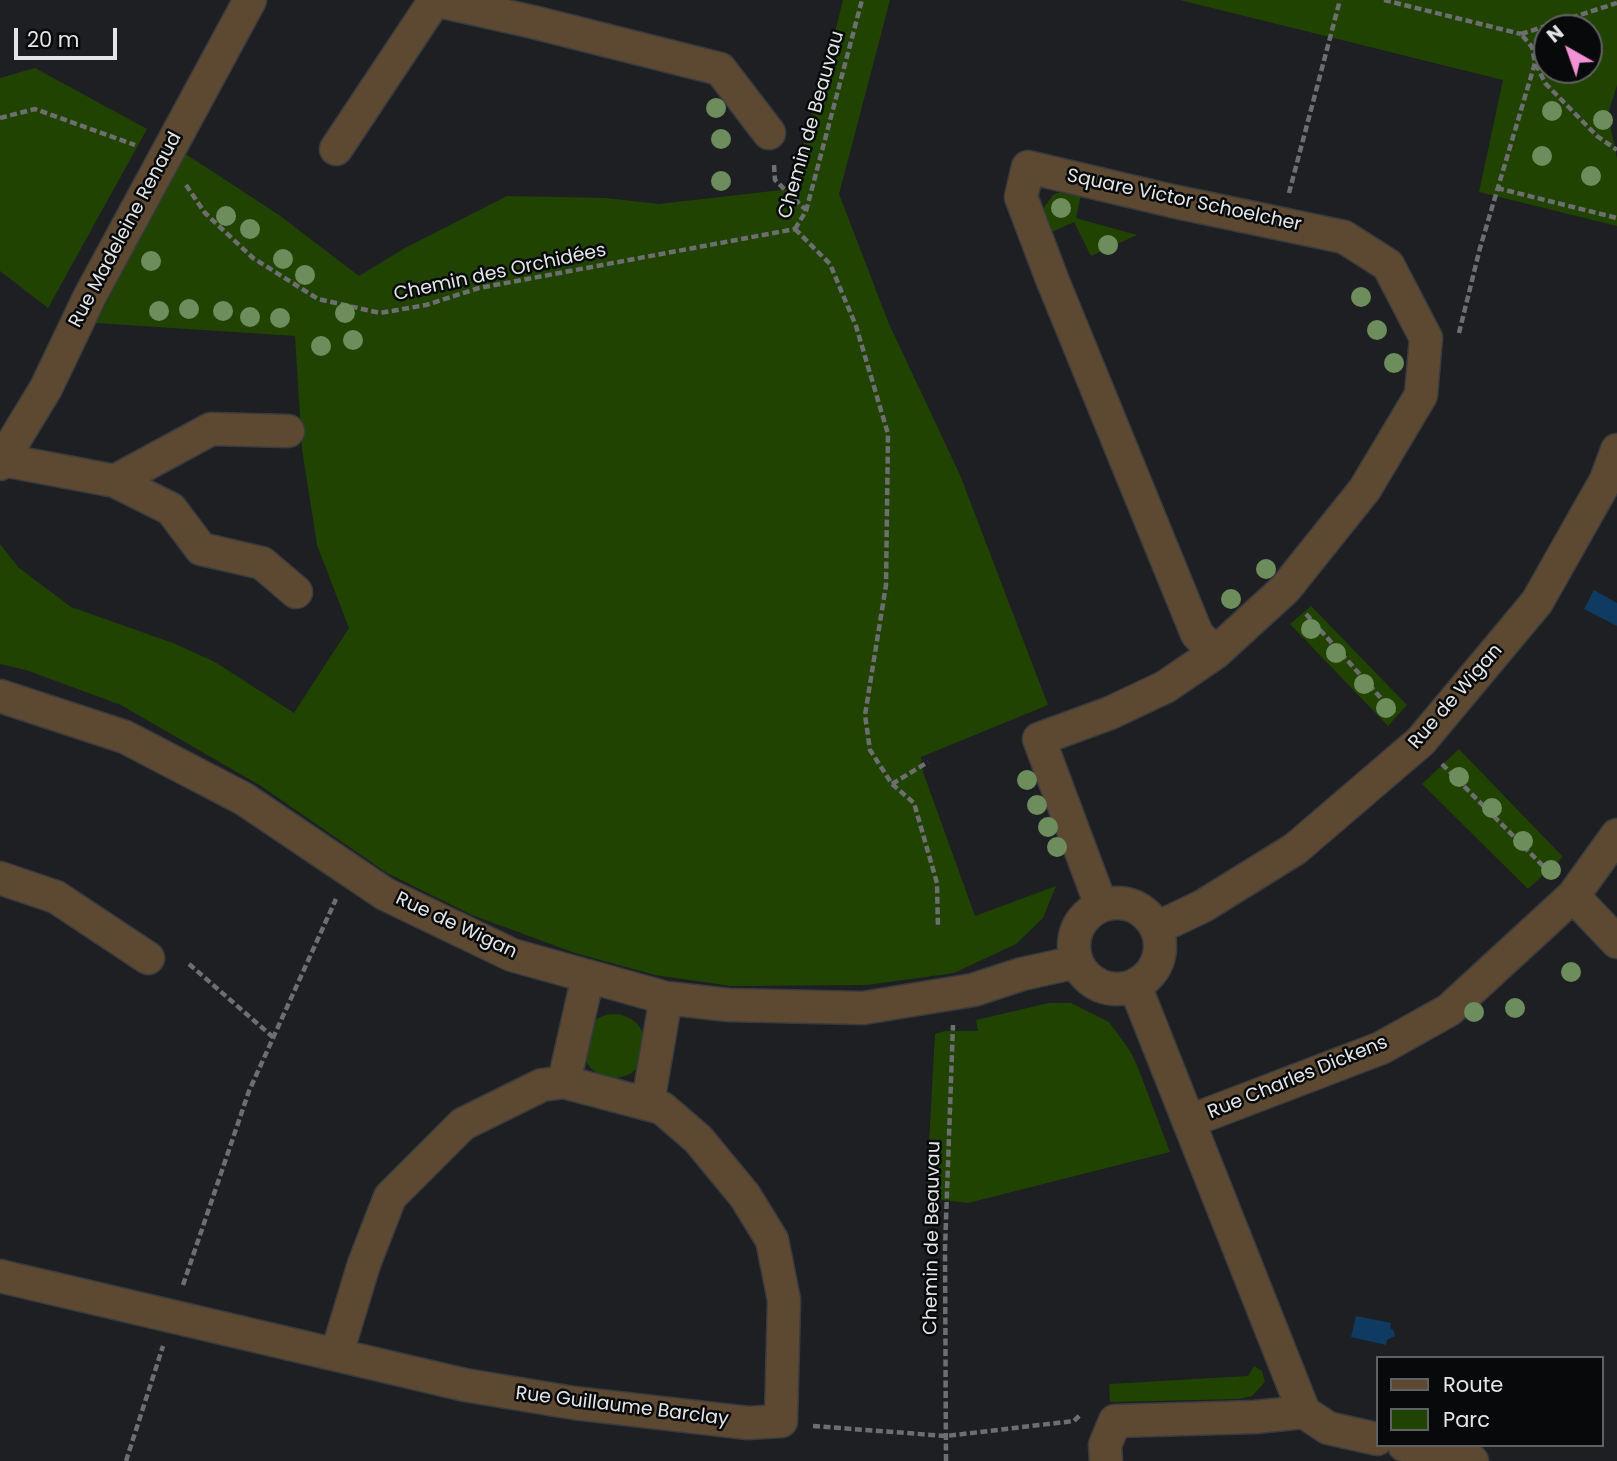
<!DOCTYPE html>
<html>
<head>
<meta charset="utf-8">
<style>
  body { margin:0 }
  #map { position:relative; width:1617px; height:1461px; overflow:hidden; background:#1d1f22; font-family:Poppins,sans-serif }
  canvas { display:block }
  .legend { position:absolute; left:1376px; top:1356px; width:228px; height:91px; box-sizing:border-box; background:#08090a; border:2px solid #606162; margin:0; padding:9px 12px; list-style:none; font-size:21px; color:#e3e5e7 }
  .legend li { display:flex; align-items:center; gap:14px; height:35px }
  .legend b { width:35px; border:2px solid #606162 }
  .north { position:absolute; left:1533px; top:14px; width:70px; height:70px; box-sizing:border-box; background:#08090a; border:2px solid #606162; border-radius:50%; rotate:320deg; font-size:19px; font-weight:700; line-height:28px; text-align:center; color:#e3e5e7 }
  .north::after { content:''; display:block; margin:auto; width:24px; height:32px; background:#f391d5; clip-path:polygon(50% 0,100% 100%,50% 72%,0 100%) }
  .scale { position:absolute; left:14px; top:28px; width:103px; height:32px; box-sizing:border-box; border:4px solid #e3e5e7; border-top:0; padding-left:9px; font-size:21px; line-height:24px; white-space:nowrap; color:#e3e5e7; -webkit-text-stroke:5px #08090a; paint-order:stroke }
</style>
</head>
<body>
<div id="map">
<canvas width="1617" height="1461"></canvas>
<ul class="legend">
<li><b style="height:9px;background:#5d4931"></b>Route</li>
<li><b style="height:19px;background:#214301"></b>Parc</li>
</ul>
<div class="north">N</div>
<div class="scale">20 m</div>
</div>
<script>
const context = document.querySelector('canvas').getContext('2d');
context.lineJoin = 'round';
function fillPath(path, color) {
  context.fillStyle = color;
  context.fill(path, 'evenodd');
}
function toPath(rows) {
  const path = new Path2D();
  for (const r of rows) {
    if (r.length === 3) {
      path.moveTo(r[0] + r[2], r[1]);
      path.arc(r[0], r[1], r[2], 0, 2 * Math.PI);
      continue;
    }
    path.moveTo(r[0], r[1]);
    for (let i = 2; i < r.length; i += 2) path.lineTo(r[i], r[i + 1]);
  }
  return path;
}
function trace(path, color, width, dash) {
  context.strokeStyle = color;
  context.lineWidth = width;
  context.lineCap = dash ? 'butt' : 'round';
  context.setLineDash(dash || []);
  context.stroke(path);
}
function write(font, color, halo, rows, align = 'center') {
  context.font = font + ' Poppins,sans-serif';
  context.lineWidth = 5;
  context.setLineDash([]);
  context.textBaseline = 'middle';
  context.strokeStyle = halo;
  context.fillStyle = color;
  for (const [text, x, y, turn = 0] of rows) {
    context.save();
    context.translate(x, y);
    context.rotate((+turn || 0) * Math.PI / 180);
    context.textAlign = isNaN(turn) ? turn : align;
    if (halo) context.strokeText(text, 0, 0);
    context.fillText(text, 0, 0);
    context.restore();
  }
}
fillPath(toPath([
  [843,0,890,0,839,194,889,324,960,475,1048,705,921,757,923,772,975,916,1056,886,1043,918,1016,944,954,973,867,985,731,986,655,975,575,953,472,915,387,873,261,786,121,705,26,670,0,664,0,544,19,568,71,607,173,643,215,662,294,713,349,628,317,545,302,449,295,336,96,323,184,153,279,215,359,276,405,248,507,196,606,198,659,204,790,189,825,72],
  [1180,0,1617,0,1617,85,1608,114,1617,159,1617,226,1479,192,1503,80],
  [1547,28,1589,28,1589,70,1547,70],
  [35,68,147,129,48,308,0,271,0,78],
  [1062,191,1081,194,1076,218,1137,235,1091,256,1074,222,1045,235,1040,213,1053,195],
  [1311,606,1407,705,1388,726,1290,624],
  [1459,749,1563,857,1528,889,1422,784],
  [1049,1003,1071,1003,1109,1022,1130,1051,1137,1065,1170,1152,968,1203,926,1198,935,1034,945,1031,978,1031,976,1020],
  [614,1046,32],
  [1254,1366,1262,1371,1265,1382,1252,1396,1239,1399,1110,1402,1109,1384,1248,1376]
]), '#214301');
fillPath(toPath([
  [1594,590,1617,603,1617,626,1584,609],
  [1356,1316,1391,1323,1390,1328,1394,1331,1395,1336,1387,1340,1386,1345,1351,1337]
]), '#0f3b62');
const street = toPath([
  [434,0,533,22,720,69,769,133],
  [336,149,435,0],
  [3,460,115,481,171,509,201,549,262,563,296,592],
  [0,464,46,388,90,296,250,0],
  [115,481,211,429,288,431],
  [0,696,125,737,244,799,385,894,512,955,666,998,728,1005,863,1008,973,990,1022,974,1077,962],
  [0,878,56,897,148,958],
  [1573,896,1617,942],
  [1117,946,43],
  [1101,905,1039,739,1110,713,1165,687,1215,653,1285,589,1365,489,1421,395,1426,338,1388,265,1344,237,1172,201,1028,167,1021,197,1052,279,1197,634,1215,653],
  [1157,928,1203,906,1295,849,1421,741,1537,602,1606,480,1617,450],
  [1135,986,1304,1412,1328,1428,1377,1439],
  [564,1082,588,976],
  [648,1102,666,998],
  [1190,1121,1381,1048,1449,1010,1573,896,1617,835],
  [0,1276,465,1385,574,1403,748,1423,781,1421,784,1300,772,1240,745,1196,698,1139,662,1108,564,1082,542,1085,463,1124,390,1197,364,1264,337,1353],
  [1404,1445,1472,1461],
  [1106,1461,1105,1445,1115,1421,1255,1417,1304,1412]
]);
trace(street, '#393b3e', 35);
trace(toPath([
  [1384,0,1521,34],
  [1521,34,1617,3],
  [1536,64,1545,83,1597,136,1617,150],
  [0,118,35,109,135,145],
  [774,165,775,180,806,210],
  [186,185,205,213,253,258,318,299,380,313,426,305,479,288,795,229],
  [1497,188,1617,218],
  [1289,193,1340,0],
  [795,229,830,264,856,326,888,434,886,585,865,715,870,750,892,784,914,803,937,883,938,928],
  [795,229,806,211,862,0],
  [1459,333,1480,248,1535,63,1532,47,1521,34],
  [1306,614,1396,715],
  [1442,764,1549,872],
  [892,784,928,762],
  [189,964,274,1038],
  [183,1285,249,1091,336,899],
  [813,1426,946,1436,1074,1421,1080,1415],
  [126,1461,163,1346],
  [946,1461,945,1248,953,1025]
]), '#6c6e70', 4.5, [7, 3.5]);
trace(street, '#5d4931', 32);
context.fillStyle = '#6d8d5c';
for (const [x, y] of [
  [716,108],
  [1552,111],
  [1603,120],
  [721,139],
  [1542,156],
  [1591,176],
  [721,181],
  [1061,208],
  [226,216],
  [250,229],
  [1108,245],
  [283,259],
  [151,261],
  [305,275],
  [1361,297],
  [189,309],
  [159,311],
  [223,311],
  [345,313],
  [250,317],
  [280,318],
  [1377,330],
  [353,340],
  [321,346],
  [1394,363],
  [1266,569],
  [1231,599],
  [1311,629],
  [1336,653],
  [1364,684],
  [1386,708],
  [1459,777],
  [1027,780],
  [1037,805],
  [1492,808],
  [1048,827],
  [1523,841],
  [1057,847],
  [1551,870],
  [1571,972],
  [1515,1008],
  [1474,1012]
]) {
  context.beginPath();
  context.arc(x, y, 10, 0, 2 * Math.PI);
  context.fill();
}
write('19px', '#e3e5e7', '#08090a', [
  ["Chemin de Beauvau",812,125,-74],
  ["Square Victor Schoelcher",1184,201,12],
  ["Rue Madeleine Renaud",126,230,-62],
  ["Chemin des Orchidées",500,273,-12],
  ["Rue de Wigan",1456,697,-49],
  ["Rue de Wigan",456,926,25],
  ["Rue Charles Dickens",1298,1078,-22],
  ["Chemin de Beauvau",933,1238,-89],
  ["Rue Guillaume Barclay",622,1407,7]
]);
</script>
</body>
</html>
